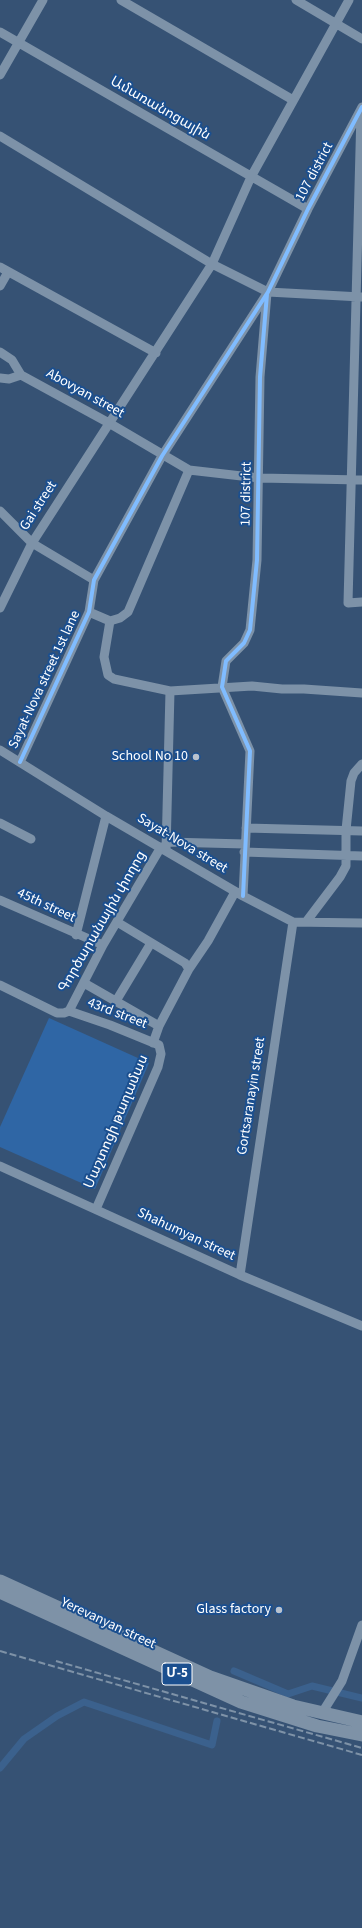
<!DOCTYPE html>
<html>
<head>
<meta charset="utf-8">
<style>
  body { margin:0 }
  canvas { display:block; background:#365274 }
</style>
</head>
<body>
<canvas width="362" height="1928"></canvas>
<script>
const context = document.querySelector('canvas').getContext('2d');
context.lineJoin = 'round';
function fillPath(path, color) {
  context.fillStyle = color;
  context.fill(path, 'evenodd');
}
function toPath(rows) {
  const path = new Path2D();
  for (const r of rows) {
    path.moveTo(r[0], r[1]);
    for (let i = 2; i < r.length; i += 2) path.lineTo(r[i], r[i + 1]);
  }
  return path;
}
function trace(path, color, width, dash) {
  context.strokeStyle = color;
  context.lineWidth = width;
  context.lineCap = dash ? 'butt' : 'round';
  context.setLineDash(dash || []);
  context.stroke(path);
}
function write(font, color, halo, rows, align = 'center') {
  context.font = font + ' "Source Sans 3","Noto Sans Armenian",sans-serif';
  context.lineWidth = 4;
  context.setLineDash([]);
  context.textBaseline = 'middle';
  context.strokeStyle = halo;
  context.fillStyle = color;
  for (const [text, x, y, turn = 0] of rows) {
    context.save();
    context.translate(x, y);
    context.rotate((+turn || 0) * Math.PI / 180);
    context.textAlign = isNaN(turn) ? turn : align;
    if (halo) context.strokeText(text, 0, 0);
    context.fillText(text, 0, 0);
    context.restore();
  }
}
fillPath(toPath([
  [49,1018,149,1063,95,1189,0,1147,0,1127]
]), '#2f66a5');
trace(toPath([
  [234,1671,288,1694,312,1686,362,1698],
  [0,1768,24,1739,57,1716,84,1702,212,1745,217,1721]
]), '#3b618d', 7);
trace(toPath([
  [121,0,293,100],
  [296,0,362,39],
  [0,32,308,209],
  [0,75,43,0],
  [361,112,348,603,362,602],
  [0,136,212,264,268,292,361,297],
  [0,267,156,353],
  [0,286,8,272],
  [0,352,12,360,21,375,109,423,189,470,259,478,362,480],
  [0,378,9,379,21,375],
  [0,511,32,543,94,580],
  [0,608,32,543,212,264,251,177,349,0],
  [89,612,110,621,120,618,128,612,189,470],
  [110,621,104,657,108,675,114,679,170,691],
  [0,750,106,816,243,896,293,922,362,923],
  [20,762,89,612,94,580,162,456,268,292,308,209,362,107],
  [0,823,31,839],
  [246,828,362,831],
  [167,842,245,844],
  [166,851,170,691,252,686,282,689,304,689,362,693],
  [244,852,362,856],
  [243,896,250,751,222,687,226,661,244,643,250,630,257,560,260,377,267,293],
  [0,900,103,945],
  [117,922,185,963,189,969,159,1026,153,1043],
  [306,922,340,877,346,866,346,830,351,781,354,773,362,764],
  [76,935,106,816],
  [189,969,208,941,235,892],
  [84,983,159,1026],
  [0,985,57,1013,64,1013,69,1011,110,1025,159,1045,161,1054,158,1067,96,1209],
  [116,1001,151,943],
  [69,1011,103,945,161,847],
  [0,1166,240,1275,362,1326],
  [240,1275,293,922],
  [322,1713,342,1681,362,1625]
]), '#7d92a8', 9);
trace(toPath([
  [0,1581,210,1677,293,1706,362,1722],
  [0,1592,241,1702,317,1726,362,1735]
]), '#7e92a7', 13);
trace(toPath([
  [0,1651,362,1755],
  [56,1661,362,1748]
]), '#7e92a7', 2, [7, 3]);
trace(toPath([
  [20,762,89,612,94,580,162,456,268,292,308,209,362,107],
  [243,896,250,751,222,687,226,661,244,643,250,630,257,560,260,377,267,294]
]), '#80bcff', 4);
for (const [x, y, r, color] of [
  [196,757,4,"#b9c2ce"],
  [279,1610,4,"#b9c2ce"]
]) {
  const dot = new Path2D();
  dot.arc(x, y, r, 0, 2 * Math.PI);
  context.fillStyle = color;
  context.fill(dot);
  trace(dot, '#1b4f8f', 1.5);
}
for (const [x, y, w] of [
  [177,1674,30]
]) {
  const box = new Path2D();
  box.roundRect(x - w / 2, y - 11, w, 22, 3);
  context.fillStyle = '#1b4f8f';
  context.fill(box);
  trace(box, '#fff', 1);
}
write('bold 13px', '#fff', null, [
  ["Մ-5",177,1674]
]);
write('14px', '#fff', '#1b4f8f', [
  ["Ամառանոցային",160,109,30],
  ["107 district",315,172,-62],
  ["Abovyan street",85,394,29],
  ["107 district",247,494,-89],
  ["Gai street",39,506,-57],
  ["Sayat-Nova street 1st lane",45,680,-65],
  ["Sayat-Nova street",182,844,31],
  ["45th street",46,906,25],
  ["Գործարանային փողոց",103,922,-60],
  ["43rd street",117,1014,21],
  ["Gortsaranayin street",252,1096,-81],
  ["Մաշտոցի թաղամաս",117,1122,-67],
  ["Shahumyan street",186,1235,25],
  ["Yerevanyan street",108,1624,25]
]);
write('14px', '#fff', '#1b4f8f', [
  ["School No 10",188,757],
  ["Glass factory",271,1610]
], 'right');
</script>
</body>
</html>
